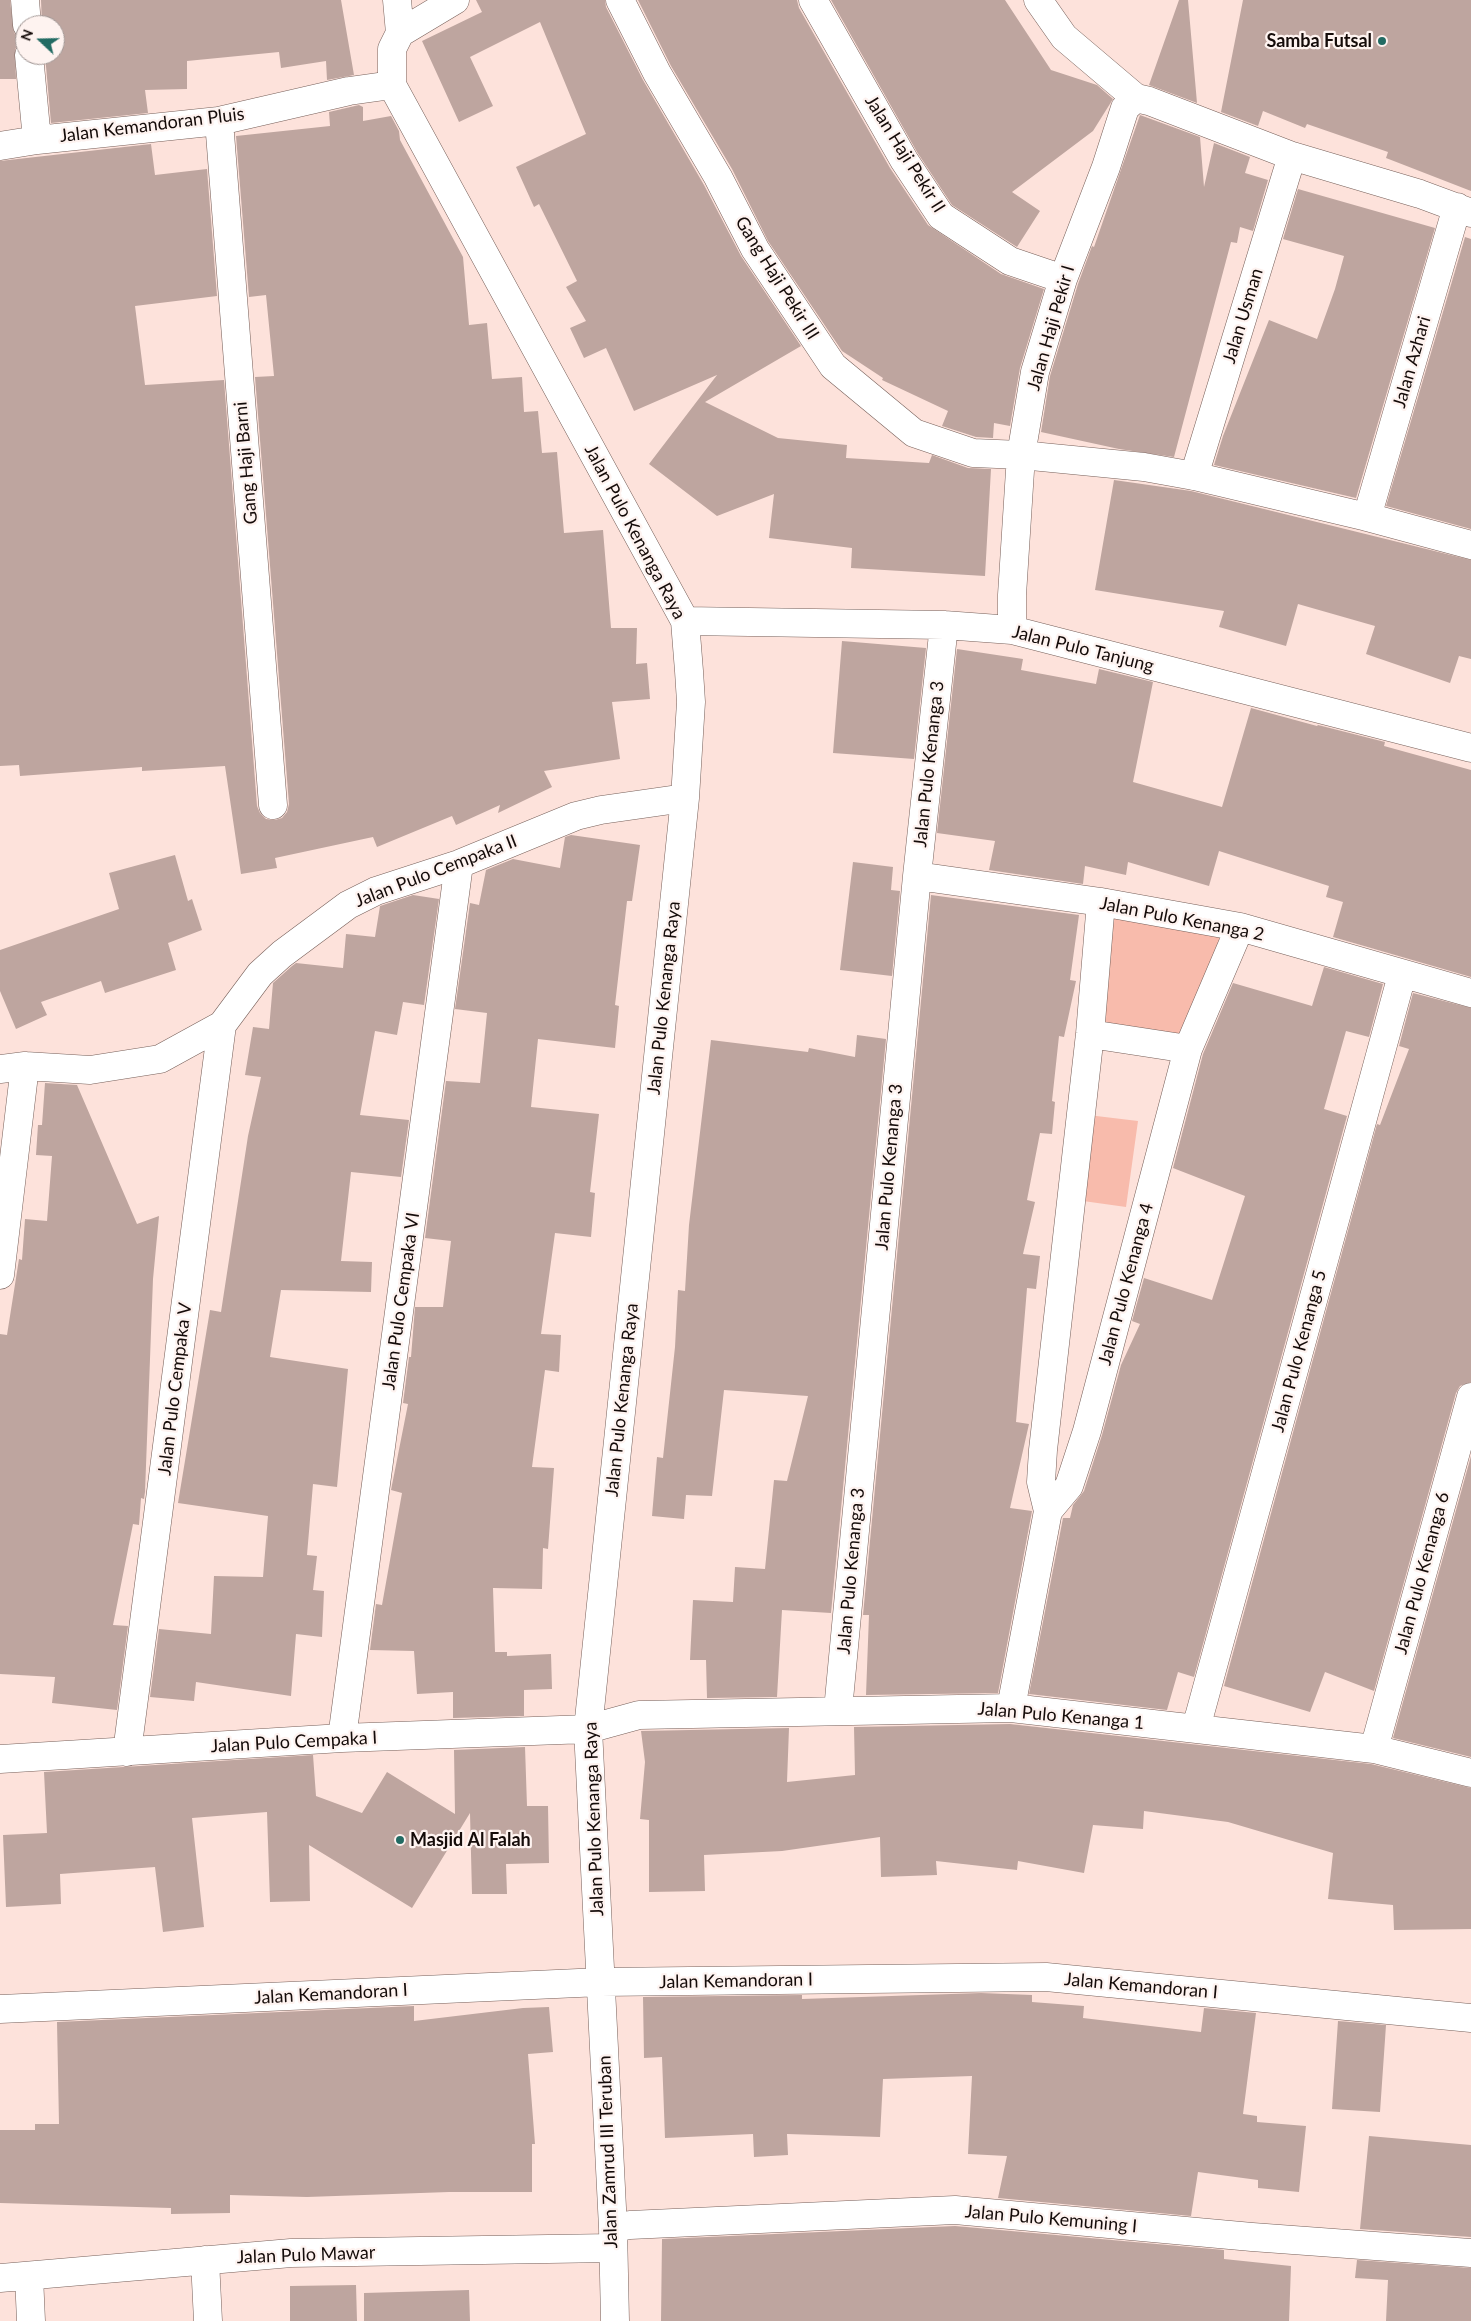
<!DOCTYPE html>
<html>
<head>
<meta charset="utf-8">
<style>
  body { margin:0 }
  #map { position:relative; width:1471px; height:2321px; overflow:hidden; background:#fde2db; font-family:Lato,sans-serif }
  canvas { display:block }
  .north { position:absolute; left:15px; top:15px; width:50px; height:50px; box-sizing:border-box; background:#fef3f0; border:1px solid #a09694; border-radius:50%; rotate:291deg; font-size:14px; font-weight:700; line-height:20px; text-align:center; color:#140b09 }
  .north::after { content:''; display:block; margin:auto; width:18px; height:22px; background:#226b63; clip-path:polygon(50% 0,100% 100%,50% 72%,0 100%) }
</style>
</head>
<body>
<div id="map">
<canvas width="1471" height="2321"></canvas>
<div class="north">N</div>
</div>
<script>
const context = document.querySelector('canvas').getContext('2d');
context.lineJoin = 'round';
function fillPath(path, color) {
  context.fillStyle = color;
  context.fill(path, 'evenodd');
}
function toPath(rows) {
  const path = new Path2D();
  for (const r of rows) {
    path.moveTo(r[0], r[1]);
    for (let i = 2; i < r.length; i += 2) path.lineTo(r[i], r[i + 1]);
  }
  return path;
}
function trace(path, color, width, dash) {
  context.strokeStyle = color;
  context.lineWidth = width;
  context.lineCap = dash ? 'butt' : 'round';
  context.setLineDash(dash || []);
  context.stroke(path);
}
function write(font, color, halo, rows, align = 'center') {
  context.font = font + ' Lato,sans-serif';
  context.lineWidth = 4.5;
  context.setLineDash([]);
  context.textBaseline = 'middle';
  context.strokeStyle = halo;
  context.fillStyle = color;
  for (const [text, x, y, turn = 0] of rows) {
    context.save();
    context.translate(x, y);
    context.rotate((+turn || 0) * Math.PI / 180);
    context.textAlign = isNaN(turn) ? turn : align;
    if (halo) context.strokeText(text, 0, 0);
    context.fillText(text, 0, 0);
    context.restore();
  }
}
fillPath(toPath([
  [1115,908,1229,933,1182,1040,1101,1029],
  [1088,1115,1138,1121,1126,1207,1076,1200]
]), '#f8bbac');
fillPath(toPath([
  [0,0,10,0,14,33,25,40,15,49,16,79,0,79],
  [41,0,341,0,354,75,327,80,326,61,281,68,279,52,187,61,187,89,145,90,148,113,51,123,45,55,55,55,55,25,42,25],
  [476,0,605,0,606,7,643,80,704,185,741,256,801,346,705,402,778,438,847,445,846,458,929,463,932,455,968,468,991,469,985,576,851,568,852,548,769,538,774,494,717,516,649,464,717,375,634,411,606,348,584,358,570,328,586,321,566,287,577,281,539,204,534,207,516,167,586,134,540,22,470,57,493,106,459,122,422,41,482,12],
  [638,0,797,0,799,8,890,168,928,225,1001,274,1044,289,1020,368,1010,426,994,423,993,438,976,437,942,426,948,411,882,380,883,378,842,351,768,241,732,169,671,66],
  [831,0,1005,0,1051,70,1097,85,1113,99,1093,131,1012,192,1040,211,1017,247,952,205,917,152],
  [1179,0,1188,0,1197,103,1149,85],
  [1243,0,1471,0,1471,191,1386,158,1388,152,1307,124,1305,128,1263,111,1258,126,1221,112],
  [359,105,363,107,363,121,391,116,399,131,400,140,463,257,469,325,487,323,492,379,522,377,524,412,538,411,542,453,557,452,564,533,603,530,611,628,637,628,636,664,647,663,650,699,612,702,620,759,544,771,552,787,498,813,500,805,456,825,452,816,377,847,373,837,275,858,277,868,241,874,225,766,142,771,142,767,20,776,19,765,0,766,0,161,151,144,155,175,207,169,217,296,135,306,145,385,224,380,257,806,260,813,266,819,275,820,282,818,287,812,289,804,255,377,274,376,266,295,249,297,236,136,330,126,329,112],
  [1140,115,1200,137,1204,187,1214,143,1250,157,1245,173,1268,180,1253,231,1240,227,1237,243,1231,242,1174,457,1119,449,1041,432,1050,376,1078,284,1092,246,1094,247],
  [1298,189,1435,228,1356,498,1214,465,1223,436,1269,320,1317,339,1335,289,1344,256,1283,239],
  [1465,237,1471,239,1471,529,1386,506],
  [1114,480,1191,491,1471,560,1471,659,1459,656,1450,683,1366,654,1375,626,1298,604,1286,646,1219,627,1224,611,1095,590],
  [842,641,926,648,914,759,833,753],
  [957,649,1023,659,1021,670,1096,684,1099,669,1153,682,1133,782,1222,807,1251,708,1317,726,1318,725,1385,742,1384,746,1471,770,1471,977,1333,937,1343,902,1326,897,1329,886,1219,851,1209,886,1128,862,1126,875,1085,866,1083,884,989,870,995,841,937,833],
  [571,835,640,845,632,901,627,901,615,1005,619,1006,615,1048,538,1039,531,1107,599,1114,590,1192,595,1193,591,1237,555,1233,541,1334,561,1335,559,1372,545,1370,532,1467,554,1468,548,1549,543,1548,542,1589,493,1588,495,1652,507,1652,507,1656,551,1654,552,1689,524,1690,524,1716,453,1718,453,1692,417,1694,414,1651,370,1650,376,1604,382,1605,402,1493,391,1490,408,1404,403,1403,409,1357,411,1357,415,1307,443,1307,451,1241,425,1238,446,1081,480,1083,487,1013,455,1009,470,903,479,905,486,870,513,859,560,868,565,837],
  [175,855,188,901,192,899,202,930,168,943,176,970,105,993,101,981,41,1002,47,1015,16,1029,0,991,0,950,119,909,109,873],
  [853,862,893,867,891,890,900,891,892,976,840,970],
  [413,895,439,899,424,1005,403,1002,397,1035,375,1031,360,1115,409,1120,401,1177,351,1172,341,1261,372,1262,371,1292,281,1290,270,1357,348,1369,337,1487,313,1484,307,1555,317,1556,313,1590,324,1591,322,1637,296,1634,291,1696,196,1682,194,1701,150,1697,159,1629,211,1634,214,1576,263,1577,268,1516,178,1503,210,1310,221,1312,248,1136,261,1077,245,1075,253,1027,269,1029,273,983,292,966,296,963,343,968,346,934,375,937,380,906],
  [931,895,1079,915,1070,980,1076,981,1064,1037,1059,1036,1052,1101,1055,1102,1052,1134,1040,1133,1027,1200,1035,1202,1023,1254,1040,1256,1036,1289,1027,1288,1016,1422,1029,1424,1010,1508,1032,1511,998,1693,866,1695,869,1615,863,1615],
  [1324,967,1383,984,1369,1037,1346,1031,1324,1109,1347,1116,1194,1677,1178,1672,1167,1710,1029,1694,1063,1518,1070,1518,1073,1505,1084,1491,1102,1435,1121,1365,1140,1324,1132,1321,1144,1278,1212,1300,1245,1196,1173,1168,1203,1054,1233,983,1312,1006],
  [1413,993,1471,1008,1471,1382,1460,1386,1456,1393,1374,1691,1325,1672,1310,1712,1224,1686,1377,1124,1380,1125,1409,1049,1399,1046],
  [857,1035,886,1039,831,1613,782,1610,777,1697,707,1698,706,1660,690,1660,693,1600,733,1602,735,1567,765,1569,774,1480,787,1481,808,1396,724,1390,712,1496,686,1495,684,1519,652,1516,657,1457,663,1458,675,1347,678,1290,685,1291,689,1225,711,1040,808,1052,809,1048,855,1057],
  [45,1083,77,1085,137,1224,159,1216,153,1279,145,1492,144,1499,141,1498,139,1525,133,1524,113,1625,128,1626,117,1710,52,1703,55,1677,0,1674,0,1334,7,1335,19,1259,22,1260,25,1219,47,1221,52,1156,36,1155,38,1125,42,1125],
  [1471,1456,1471,1757,1393,1738],
  [1010,1724,1371,1764,1471,1788,1471,1929,1394,1930,1393,1905,1328,1899,1333,1853,1228,1822,1144,1811,1143,1829,1093,1825,1084,1873,1018,1861,1017,1870,936,1861,937,1875,881,1877,880,1837,782,1851,704,1855,705,1891,649,1892,649,1820,640,1819,645,1762,641,1731,789,1728,787,1782,855,1775,854,1727],
  [525,1747,527,1806,548,1806,549,1863,506,1864,507,1894,472,1894,470,1813,412,1908,309,1845,310,1901,270,1902,267,1812,192,1818,204,1927,163,1932,155,1867,60,1874,61,1904,6,1907,3,1835,47,1833,44,1772,313,1755,316,1796,362,1813,387,1772,455,1814,454,1750],
  [981,1993,1032,1995,1032,2002,1084,2006,1083,2018,1201,2032,1204,2008,1256,2013,1243,2114,1257,2116,1257,2122,1306,2126,1299,2192,1258,2188,1258,2180,1198,2172,1191,2216,998,2198,1007,2156,968,2154,972,2076,883,2079,880,2137,787,2134,788,2155,754,2157,753,2134,665,2138,662,2057,644,2058,643,1997,802,1995,802,1999],
  [414,2006,414,2021,523,2008,549,2007,553,2052,528,2054,535,2144,532,2144,532,2192,449,2192,307,2197,230,2195,230,2213,171,2214,171,2208,0,2203,0,2130,35,2130,35,2124,59,2124,57,2022],
  [1338,2021,1386,2025,1380,2112,1332,2109],
  [1369,2136,1471,2145,1471,2237,1360,2229],
  [955,2226,1224,2250,1224,2259,1291,2266,1289,2321,661,2321,662,2239],
  [1357,2260,1471,2268,1471,2321,1386,2321,1388,2280,1355,2278],
  [356,2285,357,2321,290,2321,290,2286],
  [469,2290,470,2321,364,2321,364,2293]
]), '#bea59f');
const minor = toPath([
  [25,0,27,25],
  [397,0,400,33],
  [455,0,400,33,392,49,392,85,685,621,689,671,691,702,685,798,588,1729,613,2228,615,2321],
  [620,0,657,73,718,177,755,249,833,366,914,433,973,453,1021,455,1144,467,1194,476,1367,517,1471,545],
  [813,0,904,160,941,216,1010,261,1063,279],
  [1038,0,1064,37,1136,98,1149,101,1292,156,1420,194,1471,213],
  [29,55,37,140],
  [219,121,273,805],
  [0,146,37,140,219,121,349,91,392,85],
  [1194,476,1292,156],
  [1367,517,1457,207],
  [685,621,944,625,1012,630,1471,748],
  [1012,630,1012,595,1021,455,1035,372,1063,279,1106,167,1125,108,1136,98],
  [917,876,1101,902,1240,927,1471,993],
  [1090,1034,1188,1049],
  [0,1069,25,1066,90,1070,160,1059,222,1025,260,974,282,954,348,905,376,891,459,864,576,816,601,810,685,798],
  [0,1275,25,1066],
  [1048,1511,1069,1486,1087,1431,1188,1049,1240,927],
  [1011,1708,1048,1511,1041,1482,1043,1450,1090,1034,1101,902],
  [838,1710,917,876,944,625],
  [1196,1728,1402,975],
  [342,1738,459,864],
  [1374,1749,1471,1397],
  [127,1752,222,1025],
  [0,1759,342,1738,588,1729,639,1715,1011,1708,1374,1749,1471,1773],
  [0,2009,601,1982,1046,1977,1471,2018],
  [613,2228,630,2225,955,2210,1252,2237,1471,2253],
  [205,2260,208,2321],
  [29,2276,31,2321],
  [0,2278,291,2253,612,2248]
]);
trace(minor, '#77605a', 29);
trace(minor, '#fff', 28);
for (const [x, y, r, color] of [
  [1382,41,5,"#226b63"],
  [400,1840,5,"#226b63"]
]) {
  const dot = new Path2D();
  dot.arc(x, y, r, 0, 2 * Math.PI);
  context.fillStyle = color;
  context.fill(dot);
  trace(dot, '#fef3f0', 2);
}
write('bold 18px', '#140b09', '#fef3f0', [
  ["Samba Futsal",1372,41],
  ["Masjid Al Falah",410,1840,"left"]
], 'right');
write('18px', '#140b09', '#fef3f0', [
  ["Jalan Kemandoran Pluis",152,125,-7],
  ["Jalan Haji Pekir II",905,154,58],
  ["Gang Haji Pekir III",777,278,58],
  ["Jalan Usman",1243,316,-73],
  ["Jalan Haji Pekir I",1051,328,-74],
  ["Jalan Azhari",1412,362,-74],
  ["Gang Haji Barni",246,463,-95],
  ["Jalan Pulo Kenanga Raya",635,532,62],
  ["Jalan Pulo Tanjung",1083,649,14],
  ["Jalan Pulo Kenanga 3",929,764,-84],
  ["Jalan Pulo Cempaka II",436,871,-21],
  ["Jalan Pulo Kenanga 2",1182,919,11],
  ["Jalan Pulo Kenanga Raya",664,998,-84],
  ["Jalan Pulo Kenanga 3",889,1167,-85],
  ["Jalan Pulo Kenanga 4",1126,1284,-75],
  ["Jalan Pulo Cempaka VI",401,1301,-82],
  ["Jalan Pulo Kenanga 5",1299,1351,-75],
  ["Jalan Pulo Cempaka V",175,1389,-83],
  ["Jalan Pulo Kenanga Raya",622,1400,-84],
  ["Jalan Pulo Kenanga 3",851,1571,-85],
  ["Jalan Pulo Kenanga 6",1422,1573,-75],
  ["Jalan Pulo Kenanga 1",1061,1716,5],
  ["Jalan Pulo Cempaka I",294,1742,-3],
  ["Jalan Pulo Kenanga Raya",594,1819,-92],
  ["Jalan Kemandoran I",736,1981,-1],
  ["Jalan Kemandoran I",1141,1986,5],
  ["Jalan Kemandoran I",331,1994,-3],
  ["Jalan Zamrud III Teruban",608,2152,-92],
  ["Jalan Pulo Kemuning I",1051,2219,5],
  ["Jalan Pulo Mawar",306,2255,-2]
]);
</script>
</body>
</html>
